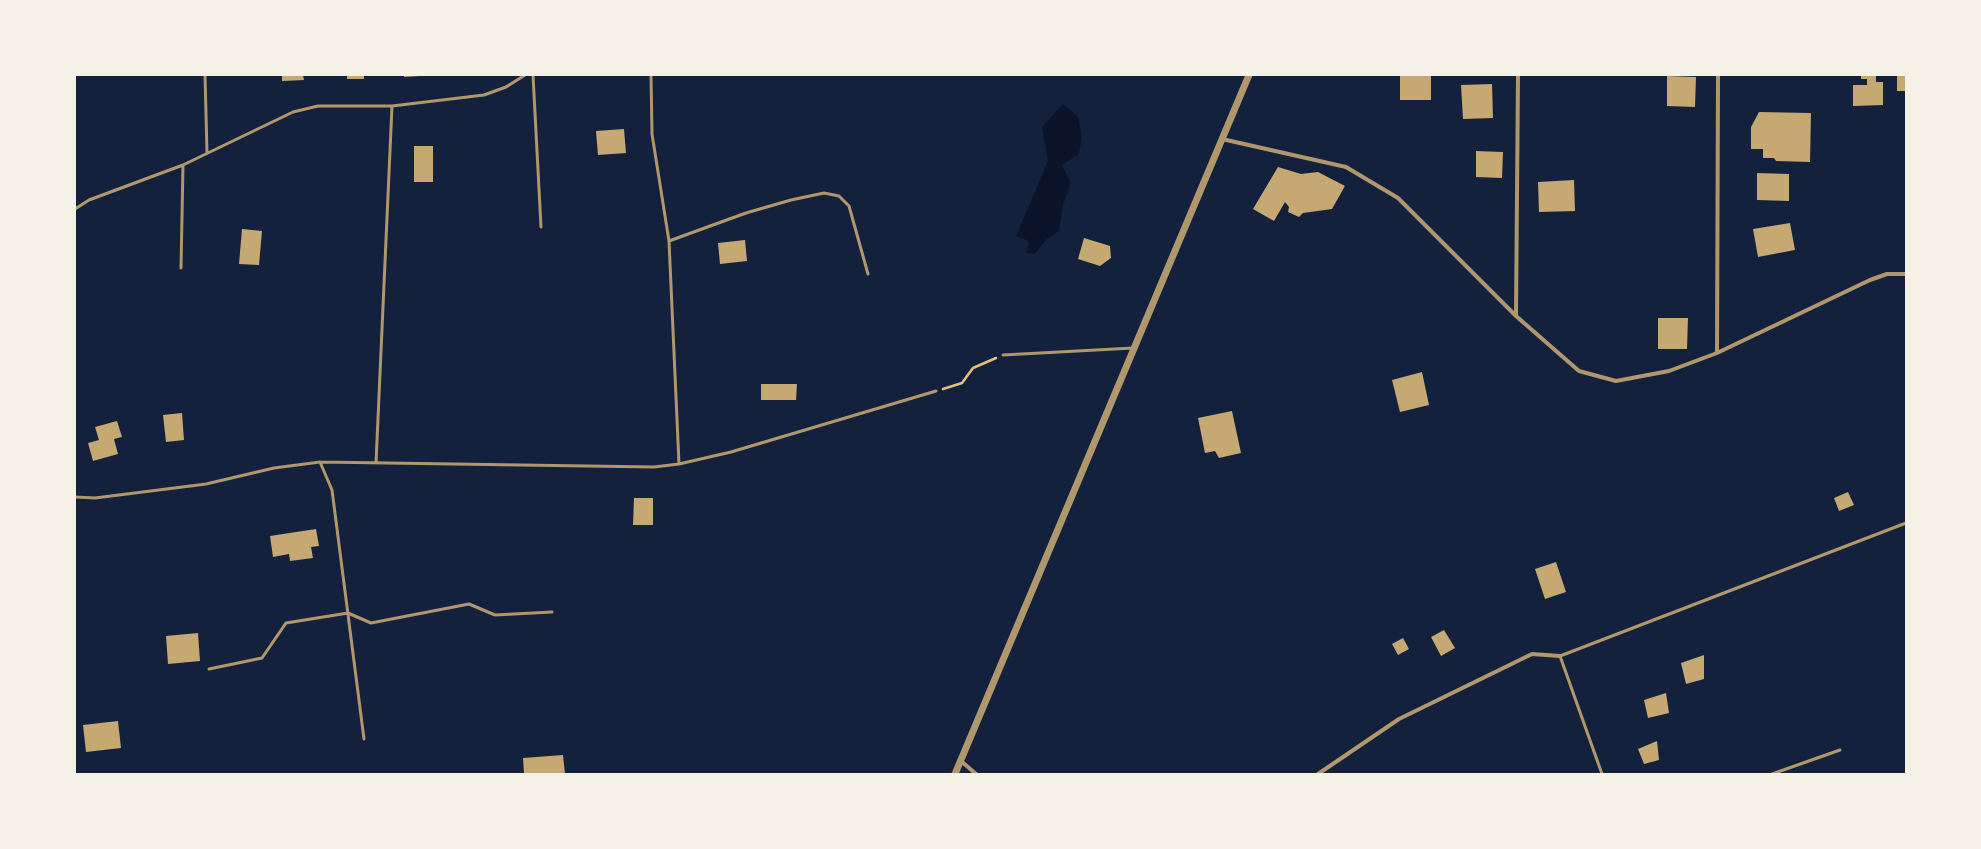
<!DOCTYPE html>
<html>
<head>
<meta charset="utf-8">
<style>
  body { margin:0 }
  #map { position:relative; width:1981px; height:849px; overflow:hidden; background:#14213d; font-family:"Roboto Condensed",sans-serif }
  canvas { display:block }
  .frame { position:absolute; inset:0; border:76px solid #f6f1e7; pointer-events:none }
</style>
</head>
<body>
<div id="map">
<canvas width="1981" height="849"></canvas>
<div class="frame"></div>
</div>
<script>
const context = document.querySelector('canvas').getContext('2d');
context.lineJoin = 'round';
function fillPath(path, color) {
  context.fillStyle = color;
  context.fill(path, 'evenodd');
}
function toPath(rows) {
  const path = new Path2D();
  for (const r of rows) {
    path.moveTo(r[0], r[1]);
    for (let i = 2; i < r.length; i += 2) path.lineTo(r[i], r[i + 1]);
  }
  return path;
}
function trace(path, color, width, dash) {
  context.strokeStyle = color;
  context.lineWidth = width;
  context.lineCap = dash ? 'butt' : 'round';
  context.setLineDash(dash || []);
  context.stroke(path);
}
fillPath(toPath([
  [1063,104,1078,117,1082,136,1079,154,1062,165,1071,183,1063,205,1059,231,1047,239,1035,254,1026,253,1029,241,1016,236,1048,161,1042,127]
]), '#0b132b');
fillPath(toPath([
  [282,75,303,75,304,80,282,81],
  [347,75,364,75,364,79,347,79],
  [404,75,420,75,420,76,404,77],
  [1400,75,1431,75,1431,100,1400,100],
  [1861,75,1876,75,1876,82,1883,82,1883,105,1853,106,1853,85,1867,85,1867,79,1861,79],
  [1897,75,1906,75,1906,91,1897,91],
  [1667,76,1696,77,1695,107,1667,106],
  [1492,84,1493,118,1463,119,1461,85],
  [1759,112,1811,113,1810,162,1776,161,1774,158,1763,158,1763,149,1751,149,1751,127],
  [624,129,626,153,598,155,596,131],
  [414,146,433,146,433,182,414,182],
  [1476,151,1503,152,1502,178,1476,177],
  [1278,167,1301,174,1318,172,1345,186,1332,209,1303,213,1299,217,1288,212,1289,207,1285,202,1274,221,1253,209],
  [1757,173,1789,174,1789,201,1757,200],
  [1574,180,1575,211,1539,212,1538,182],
  [1790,223,1795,250,1758,257,1753,229],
  [242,229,262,231,259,265,239,264],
  [1084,238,1110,246,1111,258,1100,266,1078,259],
  [745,240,747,261,720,264,718,243],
  [1658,318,1688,318,1687,349,1658,349],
  [1422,372,1429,405,1400,412,1392,380],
  [761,384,797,384,796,400,761,400],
  [1232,411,1241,453,1219,458,1215,451,1205,453,1198,418],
  [182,413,184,440,166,442,163,415],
  [117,421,122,437,114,439,118,454,93,461,88,443,99,440,95,427],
  [1848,492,1854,505,1839,511,1834,498],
  [634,498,653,498,653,525,633,525],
  [316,529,319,546,311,547,313,558,290,561,289,554,273,557,270,536],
  [1556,562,1566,592,1545,599,1535,569],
  [1444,630,1455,648,1441,656,1431,637],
  [198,633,200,661,168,664,166,636],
  [1403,638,1409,649,1398,655,1392,644],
  [1704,655,1704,679,1686,684,1681,663],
  [1666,693,1669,713,1648,718,1644,700],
  [118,721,121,748,86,752,83,725],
  [1657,741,1659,760,1644,764,1638,749],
  [563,755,565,774,524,774,523,758]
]), '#c6a872');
trace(toPath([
  [943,389,962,383,973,368,996,358]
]), '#e5c07b', 2.5);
trace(toPath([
  [205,75,207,153],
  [533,75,541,227],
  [651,75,652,134,669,241,679,464],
  [75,209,89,200,183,165,293,112,318,106,392,106,484,95,506,87,525,75],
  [669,241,746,213,791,200,824,193,839,196,849,206,868,274],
  [181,268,183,165],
  [1003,355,1133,348],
  [320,462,332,490,364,739],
  [376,463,392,106],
  [75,497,95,498,206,484,274,468,320,462,654,467,679,464,731,452,936,391],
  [209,669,262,658,286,623,348,613,371,623,469,604,495,615,552,612],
  [1602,774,1560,656,1906,523],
  [1772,774,1840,750]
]), '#b1986c', 3);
trace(toPath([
  [1222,139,1346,167,1398,198,1516,316,1579,371,1616,381,1669,371,1717,353,1870,280,1887,274,1906,274],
  [1516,316,1518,75],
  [1717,353,1718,75],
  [961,761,976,774],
  [1318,774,1399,719,1532,654,1560,656]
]), '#b1986c', 4);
trace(toPath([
  [955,774,1249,75]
]), '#b1986c', 7);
</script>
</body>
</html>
